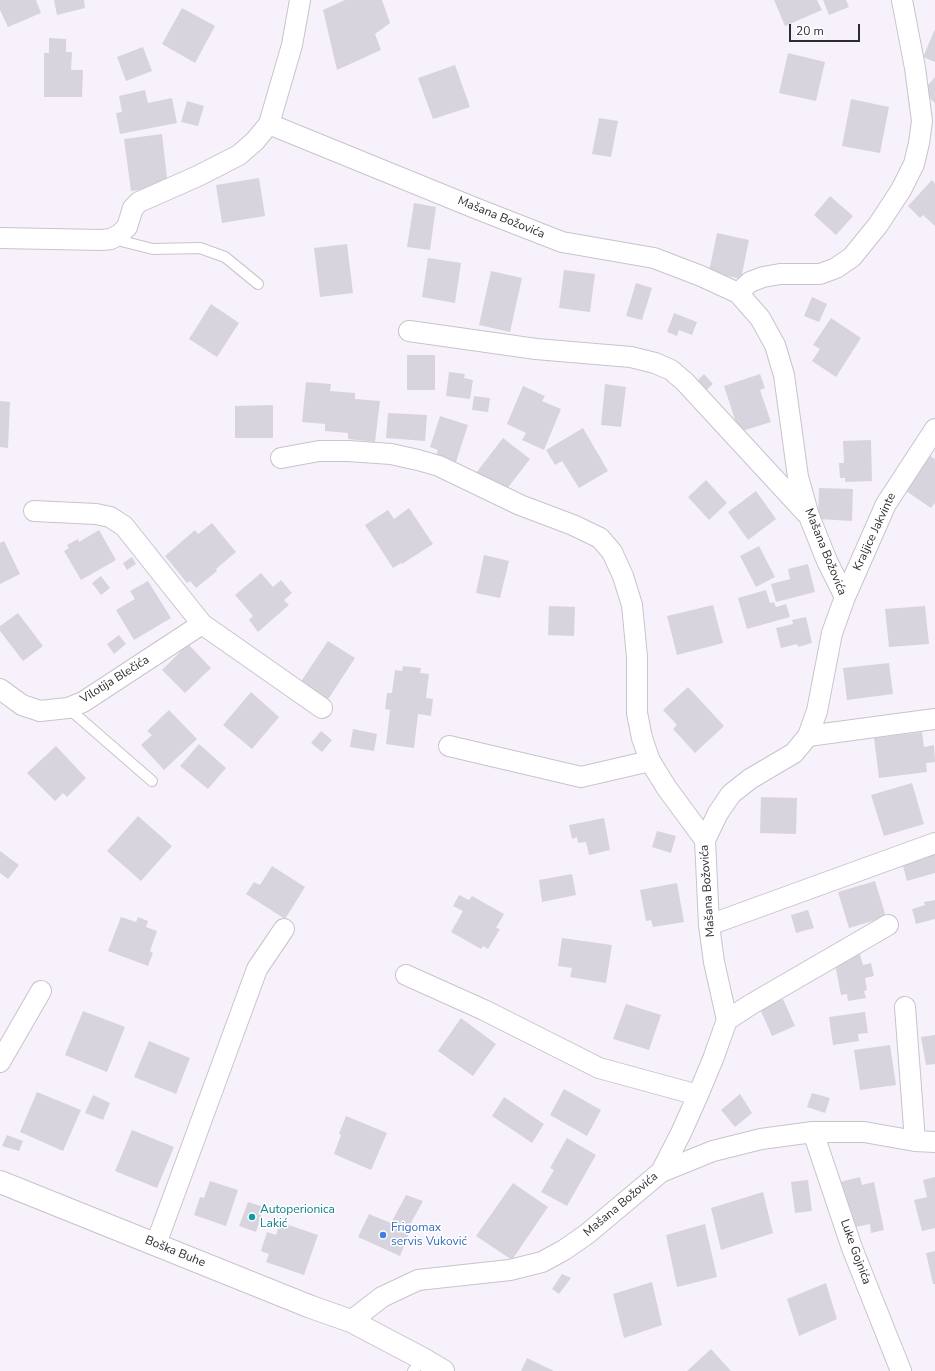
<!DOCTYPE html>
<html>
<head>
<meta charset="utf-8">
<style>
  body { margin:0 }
  #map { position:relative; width:935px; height:1371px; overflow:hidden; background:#f7f1fb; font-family:"Nunito Sans",sans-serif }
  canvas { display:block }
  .scale { position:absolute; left:789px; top:24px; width:71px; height:18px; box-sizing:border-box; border:2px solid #2e2b2f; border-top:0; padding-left:5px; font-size:12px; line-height:14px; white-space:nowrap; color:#2e2b2f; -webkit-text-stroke:3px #fff; paint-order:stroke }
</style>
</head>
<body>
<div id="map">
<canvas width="935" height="1371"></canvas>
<div class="scale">20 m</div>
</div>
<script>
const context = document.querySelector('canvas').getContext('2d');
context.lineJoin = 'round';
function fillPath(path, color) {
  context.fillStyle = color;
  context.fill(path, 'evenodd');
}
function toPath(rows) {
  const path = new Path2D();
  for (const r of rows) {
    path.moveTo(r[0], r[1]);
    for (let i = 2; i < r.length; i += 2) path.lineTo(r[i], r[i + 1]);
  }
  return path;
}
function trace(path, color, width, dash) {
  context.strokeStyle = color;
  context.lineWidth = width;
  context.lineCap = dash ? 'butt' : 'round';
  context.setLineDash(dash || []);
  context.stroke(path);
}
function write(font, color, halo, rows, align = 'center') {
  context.font = font + ' "Nunito Sans",sans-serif';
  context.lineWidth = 3;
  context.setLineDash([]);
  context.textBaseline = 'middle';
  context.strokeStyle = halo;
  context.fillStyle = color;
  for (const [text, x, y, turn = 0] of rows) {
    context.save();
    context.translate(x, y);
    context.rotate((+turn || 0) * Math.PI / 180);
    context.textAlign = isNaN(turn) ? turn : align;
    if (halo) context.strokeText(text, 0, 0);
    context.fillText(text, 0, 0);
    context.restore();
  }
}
fillPath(toPath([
  [0,0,36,0,41,13,8,27,0,10],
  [54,0,84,0,85,8,57,15],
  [345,0,382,0,390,23,375,34,381,50,337,70,323,10],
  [774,0,817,0,822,10,785,26],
  [823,0,846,0,849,7,829,15],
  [182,8,215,26,195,63,162,44],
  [935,29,935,62,923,57],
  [49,38,66,39,66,52,72,52,71,70,83,70,82,97,44,97,44,53,49,53],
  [143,47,152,71,126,81,117,57],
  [788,53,825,62,816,101,779,93],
  [455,65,470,107,433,119,418,78],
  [935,77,935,103,922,92],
  [145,90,148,103,172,98,177,123,120,134,116,113,122,112,119,96],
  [851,99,889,107,880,153,842,146],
  [187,101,204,106,198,126,181,122],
  [599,118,618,121,611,157,592,154],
  [162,134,168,187,131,191,124,139],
  [259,178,265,216,222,223,216,185],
  [932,180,935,184,935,226,923,215,920,218,908,206],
  [830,196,853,216,836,235,814,215],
  [414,203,436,207,430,250,407,247],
  [717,233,749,240,741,279,709,272],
  [347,244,353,293,320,297,314,248],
  [428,258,461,263,455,303,422,297],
  [564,270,595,274,590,312,559,308],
  [491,271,522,278,510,332,479,325],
  [636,283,652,288,642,320,626,316],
  [812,297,827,304,819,322,804,316],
  [211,304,239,323,217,357,189,339],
  [674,313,697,322,692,335,679,330,677,336,667,332],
  [831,318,861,338,836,377,812,361,820,349,813,345],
  [407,355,435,355,435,390,407,390],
  [449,372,465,374,464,378,473,380,470,399,446,396],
  [704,374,713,384,705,391,696,382],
  [760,374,765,388,760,390,771,422,739,432,724,386],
  [306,382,331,384,330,391,355,393,355,399,380,401,375,442,348,439,348,433,325,431,325,424,302,422],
  [605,384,626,387,621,427,601,425],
  [523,386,545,396,542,401,561,409,544,450,522,440,526,433,507,424],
  [474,396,490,398,488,412,472,410],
  [0,401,10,402,8,448,0,447],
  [273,405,273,438,235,438,235,406],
  [388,413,427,415,425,441,386,438],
  [440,416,468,425,454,468,434,462,438,450,430,447],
  [583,428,608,471,579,488,562,461,555,465,546,450],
  [503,438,530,459,503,494,476,473],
  [871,440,872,481,845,482,845,478,840,478,839,463,844,463,843,441],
  [930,456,935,459,935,503,931,508,906,491],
  [706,480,727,503,709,520,688,497],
  [819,488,853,489,852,521,818,519],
  [756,491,776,519,748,540,728,512],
  [409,508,433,544,402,564,401,563,393,568,365,525,388,510,394,519],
  [212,523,236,552,216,569,217,571,196,588,190,581,187,583,165,556,195,530,198,534],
  [99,530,116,560,81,580,64,551,69,548,67,545,78,539,79,542],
  [4,541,20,574,0,584,0,543],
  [759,546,775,577,756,587,740,556],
  [484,555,509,561,500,598,476,593],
  [132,557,136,564,127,570,123,563],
  [808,564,815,592,776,602,771,584,790,579,788,569],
  [261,573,273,587,281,580,292,593,284,600,289,605,258,632,249,620,253,616,235,595],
  [101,576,110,588,101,595,92,583],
  [148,581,171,618,134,640,116,610,135,599,130,591],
  [766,590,770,603,774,602,776,607,786,604,790,617,747,629,738,598],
  [713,605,723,643,677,655,667,616],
  [549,606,575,607,574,636,548,635],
  [925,606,929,644,889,647,885,609],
  [18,613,43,646,23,661,0,631,0,626],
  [806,617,812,643,798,647,797,644,781,648,776,628,793,624,792,620],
  [119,635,126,644,114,654,107,644],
  [328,641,355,658,323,707,296,689],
  [188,644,211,668,185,693,162,670],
  [889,663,893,694,847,700,843,668],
  [403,666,421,668,420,673,429,674,426,698,433,699,431,716,418,714,414,748,386,744,390,710,385,709,387,693,392,693,395,670,402,671],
  [688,687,724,726,695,753,673,729,677,725,663,710],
  [251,692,279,717,252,749,223,725],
  [169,710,197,739,164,770,141,745,152,735,147,731],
  [353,729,377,734,374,751,350,747],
  [321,731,332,740,322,752,311,743],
  [922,732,924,747,934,745,935,762,926,763,927,772,879,778,874,738],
  [199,744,226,768,208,789,180,766],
  [56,746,86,778,67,797,63,793,55,801,27,773],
  [912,783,924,824,884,836,871,795],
  [761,797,797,798,796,834,760,833],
  [138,816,172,846,141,881,107,851],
  [604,818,610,850,589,855,586,842,578,843,577,837,572,839,569,825],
  [657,831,676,836,671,853,652,847],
  [0,851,19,865,8,879,0,873],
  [935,853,935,873,907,881,902,862],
  [272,866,305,887,285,919,246,894,254,882,260,885],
  [572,874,576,895,542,902,539,880],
  [875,881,886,917,849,928,838,892],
  [677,883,684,922,653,927,651,920,646,921,640,890],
  [459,895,469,900,472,896,504,914,496,928,500,929,488,949,483,946,481,949,451,932,463,911,453,906],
  [935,900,935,919,916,924,912,909,925,905,924,902],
  [808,910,814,928,796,933,791,915],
  [121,917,136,922,138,917,148,921,146,927,157,931,150,951,153,953,148,966,108,951],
  [562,938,612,945,606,983,570,977,572,968,558,966],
  [860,954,863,965,871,963,874,976,865,978,867,990,864,991,866,998,848,1001,847,994,841,995,834,959],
  [783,999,795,1026,772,1036,760,1009],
  [626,1004,661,1015,649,1050,613,1039],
  [83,1011,125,1027,107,1072,65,1055],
  [865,1012,868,1033,858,1034,859,1041,833,1045,829,1017],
  [461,1018,496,1044,473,1076,438,1051],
  [935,1035,935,1064,926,1065,921,1037],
  [149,1041,190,1058,176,1094,134,1077],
  [890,1045,896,1085,860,1090,854,1050],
  [564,1089,601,1110,587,1136,550,1115],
  [37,1092,81,1110,63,1151,20,1132],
  [812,1093,830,1098,825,1113,807,1107],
  [740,1094,752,1113,735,1127,721,1110],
  [93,1095,110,1103,103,1120,85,1113],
  [504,1097,544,1124,532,1143,492,1116],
  [346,1116,387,1133,371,1170,334,1154,341,1135,339,1134],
  [132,1130,174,1147,157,1188,115,1171],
  [7,1135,23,1141,19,1151,2,1146],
  [567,1138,596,1155,567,1206,541,1192,554,1170,550,1168],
  [860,1177,862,1185,874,1182,884,1230,871,1233,870,1224,851,1228,840,1182],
  [935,1177,935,1228,922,1231,914,1200,927,1197,923,1180],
  [808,1180,812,1211,795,1213,791,1182],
  [210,1181,238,1190,226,1226,194,1215,200,1197,204,1198],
  [513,1183,548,1207,512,1260,476,1236],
  [763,1192,773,1233,721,1250,711,1208],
  [406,1195,423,1201,406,1232,408,1236,400,1256,358,1237,369,1214,391,1223],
  [248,1202,264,1207,256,1232,239,1226],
  [280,1222,318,1235,304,1275,266,1262,269,1254,261,1251,267,1232,276,1235],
  [705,1224,717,1277,677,1287,666,1235],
  [935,1251,935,1284,933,1284,926,1253],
  [562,1274,571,1278,559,1294,552,1289],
  [652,1282,662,1325,624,1338,613,1294],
  [826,1283,837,1319,799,1336,787,1299],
  [711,1349,731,1371,687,1371],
  [527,1358,554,1371,521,1371]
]), '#d8d4de');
const lane = toPath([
  [113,239,153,249,200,248,225,257,258,284],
  [68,708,152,781],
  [413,1371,423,1359]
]);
const street = toPath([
  [269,124,475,208,562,242,654,258,701,276,738,293,760,318,775,345,784,375,798,477,809,516,827,561,845,597,832,633,817,711,808,736,794,753,750,779,731,794,718,813,705,840,709,925,714,962,727,1020,713,1059,698,1095,681,1133,661,1172,587,1234,564,1250,542,1262,510,1270,418,1280,382,1297,351,1321],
  [0,238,102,240,111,239,120,234,127,227,133,208,139,202,198,176,239,155,255,141,269,124,292,45,300,0],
  [738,293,750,282,763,277,780,274,820,274,836,268,852,257,878,225,901,190,914,164,919,143,922,121,915,68,902,0],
  [409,331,536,349,631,357,655,363,671,370,685,382,806,513],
  [281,458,319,451,348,451,391,454,418,460,439,466,520,505,573,525,600,538,612,552,623,576,632,605,637,657,637,713,642,738,650,761,666,787,705,840],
  [34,511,96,514,110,517,124,526,202,624,322,708],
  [845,597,886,504,935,429],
  [0,689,22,705,40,711,68,708,83,702,202,624],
  [808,736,935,719],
  [449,746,581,777,650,761],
  [709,925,935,843],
  [406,975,484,1010,599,1068,698,1095],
  [905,1007,915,1141],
  [727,1020,750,1005,888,925],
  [0,1062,41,991],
  [813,1132,852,1248,901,1371],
  [661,1172,713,1151,761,1139,813,1132,864,1132,915,1141,935,1142],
  [156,1244,257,969,284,929]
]);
const secondary = toPath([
  [0,1182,311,1307,351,1321,423,1359,443,1371]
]);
trace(lane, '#c9c3cc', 12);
trace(street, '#c9c3cc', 22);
trace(secondary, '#c9c3cc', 24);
trace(lane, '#fff', 10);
trace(street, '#fff', 20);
trace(secondary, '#fff', 22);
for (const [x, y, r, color] of [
  [252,1217,4,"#0f9aa8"],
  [383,1235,4,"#3f7fe0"]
]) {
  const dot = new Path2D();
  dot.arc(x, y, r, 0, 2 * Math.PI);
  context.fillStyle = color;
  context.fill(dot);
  trace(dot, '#fff', 1.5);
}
write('12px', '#2e2b2f', '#fff', [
  ["Mašana Božovića",501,218,22],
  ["Kraljice Jakvinte",875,532,-65],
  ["Mašana Božovića",825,552,68],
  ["Vilotija Blečića",115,680,-32],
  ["Mašana Božovića",708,891,-94],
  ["Mašana Božovića",621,1205,-40],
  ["Boška Buhe",175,1252,22],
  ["Luke Gojnića",855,1252,70]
]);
write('12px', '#0d838f', '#fff', [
  ["Autoperionica",260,1210],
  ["Lakić",260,1224]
], 'left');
write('12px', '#366cbe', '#fff', [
  ["Frigomax",391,1228],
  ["servis Vuković",391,1242]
], 'left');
</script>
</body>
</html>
